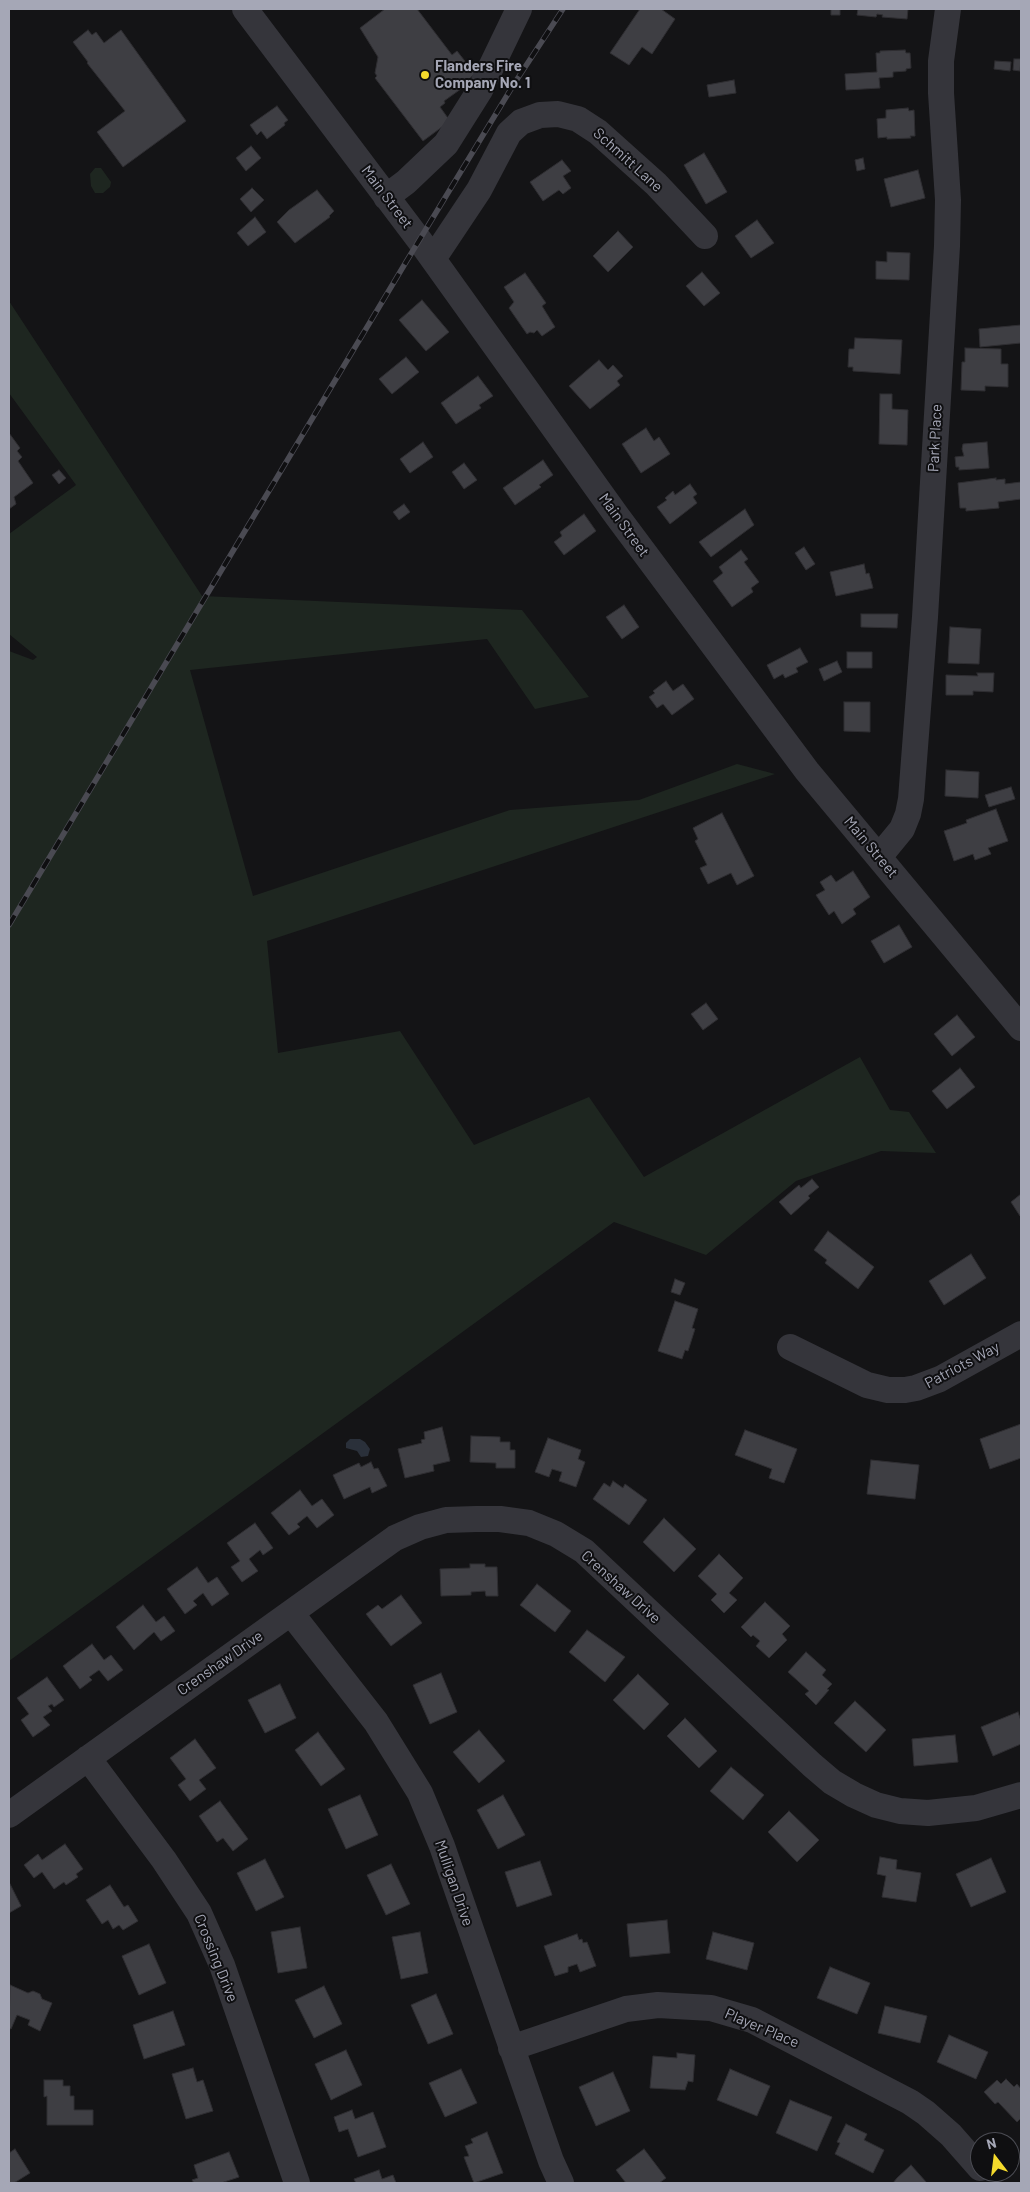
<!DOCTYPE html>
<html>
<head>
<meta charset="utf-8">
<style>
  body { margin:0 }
  #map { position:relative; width:1030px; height:2192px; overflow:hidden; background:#141416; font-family:Barlow,sans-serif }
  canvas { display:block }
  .frame { position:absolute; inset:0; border:10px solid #a5a7b6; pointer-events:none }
  .north { position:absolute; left:970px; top:2132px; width:50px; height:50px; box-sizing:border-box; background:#0f0f11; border:1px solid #4b4c53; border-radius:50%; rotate:345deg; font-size:14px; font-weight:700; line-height:20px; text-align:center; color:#a5a7b6 }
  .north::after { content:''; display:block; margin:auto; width:18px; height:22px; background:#f5da2c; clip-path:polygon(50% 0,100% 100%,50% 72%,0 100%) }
</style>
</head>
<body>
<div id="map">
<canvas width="1030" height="2192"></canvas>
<div class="frame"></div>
<div class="north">N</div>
</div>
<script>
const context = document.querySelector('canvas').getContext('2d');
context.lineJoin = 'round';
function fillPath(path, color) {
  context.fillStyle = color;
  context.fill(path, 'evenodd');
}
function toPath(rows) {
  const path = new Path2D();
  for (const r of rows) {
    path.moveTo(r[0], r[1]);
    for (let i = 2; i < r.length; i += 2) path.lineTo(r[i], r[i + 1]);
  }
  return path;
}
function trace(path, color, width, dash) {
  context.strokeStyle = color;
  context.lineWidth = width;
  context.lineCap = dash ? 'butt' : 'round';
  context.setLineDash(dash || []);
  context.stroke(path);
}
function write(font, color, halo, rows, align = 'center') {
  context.font = font + ' Barlow,sans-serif';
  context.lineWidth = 4;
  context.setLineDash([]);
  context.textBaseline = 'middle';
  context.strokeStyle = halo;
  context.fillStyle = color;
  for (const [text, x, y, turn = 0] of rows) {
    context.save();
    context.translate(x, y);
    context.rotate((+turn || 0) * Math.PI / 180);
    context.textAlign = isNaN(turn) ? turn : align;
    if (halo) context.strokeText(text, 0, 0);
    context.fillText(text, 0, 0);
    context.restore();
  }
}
fillPath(toPath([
  [95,168,101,168,111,182,110,187,103,193,95,193,91,186,90,174],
  [9,301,202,596,522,610,589,697,535,709,487,639,190,670,253,896,510,810,639,800,737,764,775,774,267,941,278,1053,400,1031,474,1145,589,1097,644,1177,860,1057,890,1110,909,1112,936,1153,881,1151,796,1181,706,1255,614,1222,9,1661,9,651,33,660,37,657,9,634,9,534,76,485,9,393]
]), '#1e2620');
fillPath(toPath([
  [350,1439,360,1439,365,1442,370,1449,368,1456,361,1457,357,1451,346,1448,346,1443]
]), '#2a303a');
const building = toPath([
  [385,9,417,9,452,55,457,51,475,74,470,78,472,81,444,101,445,103,440,107,450,121,423,141,375,78,377,76,375,73,378,57,360,28,385,9],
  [640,9,661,9,675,19,652,54,642,47,629,65,610,53,640,9],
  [831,9,840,9,840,15,831,15,831,9],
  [858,9,908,9,907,19,882,17,883,15,877,14,876,17,857,15,858,9],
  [88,30,92,35,96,32,104,43,121,30,186,121,123,167,97,132,125,111,87,63,88,62,73,42,88,30],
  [905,50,906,53,910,53,911,68,906,69,906,71,893,72,893,77,879,78,880,88,846,90,845,74,877,72,876,53,880,53,880,51,905,50],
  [1014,59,1021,59,1020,71,1013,70,1014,59],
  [995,61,1011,62,1010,71,994,69,995,61],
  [734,80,736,93,709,97,707,85,734,80],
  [277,106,288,120,284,123,285,125,267,139,261,131,257,135,250,125,277,106],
  [908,108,909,111,914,110,915,136,910,136,911,138,887,139,887,137,878,138,877,119,886,118,886,110,908,108],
  [251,146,261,158,246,171,236,158,251,146],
  [704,153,727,192,706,204,684,165,704,153],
  [863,158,865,169,857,171,855,160,863,158],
  [562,160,571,171,563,176,571,188,563,194,559,190,543,201,530,182,562,160],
  [918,170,925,198,891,207,884,179,918,170],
  [252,188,264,200,251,212,240,199,252,188],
  [317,190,334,211,329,216,330,217,295,243,277,222,289,210,317,190],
  [255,217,266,232,248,246,237,233,255,217],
  [757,220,774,243,751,258,735,236,757,220],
  [618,231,633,247,608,272,593,256,618,231],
  [887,252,910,253,909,280,876,279,876,261,887,262,887,252],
  [702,272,720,293,704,306,686,286,702,272],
  [525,273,546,303,542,306,555,327,542,336,537,330,534,333,530,332,527,334,509,308,514,302,504,287,525,273],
  [422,300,449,332,426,351,399,320,422,300],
  [1021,325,1021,343,980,347,979,329,1021,325],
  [855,338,902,340,900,374,853,371,853,367,848,367,849,349,854,349,855,338],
  [965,348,1001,349,1001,364,1008,364,1008,387,985,386,985,391,961,390,962,362,965,362,965,348],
  [406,357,419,372,392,394,379,379,406,357],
  [599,360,608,370,613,365,623,376,617,381,620,385,590,409,569,386,599,360],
  [478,376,493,396,479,405,481,408,456,424,441,403,478,376],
  [880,394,892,394,892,409,908,410,907,445,879,444,880,394],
  [646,428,654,441,659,437,670,454,641,473,622,444,646,428],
  [9,433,20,448,17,451,22,457,18,461,33,483,14,497,16,504,9,509,9,433],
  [423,442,433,457,410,473,400,459,423,442],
  [987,442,989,468,959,470,959,467,956,467,955,457,964,456,962,449,963,444,987,442],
  [543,460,553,475,539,485,541,487,515,505,503,488,543,460],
  [464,463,477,480,464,489,452,472,464,463],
  [59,470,66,478,59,484,52,475,59,470],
  [996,478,996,480,1005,479,1005,484,1021,482,1021,499,998,502,999,508,966,511,966,508,960,508,958,483,996,478],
  [690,484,697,494,693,497,697,503,670,524,657,507,667,500,665,498,673,491,675,495,690,484],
  [404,504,410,512,399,520,393,512,404,504],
  [745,509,754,525,711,557,699,542,745,509],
  [584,514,596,531,564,555,554,542,562,536,560,532,584,514],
  [804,547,815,564,806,570,795,553,804,547],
  [741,550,748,559,744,562,759,582,751,588,753,592,732,607,713,581,723,573,719,567,741,550],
  [864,564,866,574,869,573,873,588,836,596,830,572,864,564],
  [624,605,639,627,622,639,606,617,624,605],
  [861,614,898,614,897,628,861,627,861,614],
  [950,627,981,629,979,664,948,663,950,627],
  [800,648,808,662,796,668,798,672,785,678,783,674,774,679,767,665,800,648],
  [847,652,872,652,872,668,847,668,847,652],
  [837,661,842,672,824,681,819,669,837,661],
  [977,673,994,673,993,692,973,691,973,695,946,695,946,675,978,676,977,673],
  [666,681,673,691,683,684,694,699,672,715,663,704,657,708,649,697,655,693,653,691,666,681],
  [844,702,870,702,870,732,844,731,844,702],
  [946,770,979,772,978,798,945,796,946,770],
  [1011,787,1015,799,989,807,985,795,1011,787],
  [996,809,1008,841,988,848,991,854,975,860,973,854,954,861,944,831,967,823,966,820,996,809],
  [722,813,754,876,737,885,731,873,708,884,700,868,707,865,695,841,698,839,693,828,722,813],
  [853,871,870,897,853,909,856,914,842,924,834,911,829,915,816,895,825,890,820,882,831,875,836,882,853,871],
  [899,925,912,947,884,963,871,941,899,925],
  [706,1003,718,1019,703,1030,691,1014,706,1003],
  [957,1015,975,1037,952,1056,934,1034,957,1015],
  [960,1068,975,1087,947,1109,932,1091,960,1068],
  [812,1179,819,1187,808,1196,810,1198,791,1215,779,1202,799,1185,801,1188,812,1179],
  [1021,1194,1021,1215,1020,1216,1011,1202,1021,1194],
  [828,1231,874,1267,858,1289,825,1263,827,1260,814,1250,828,1231],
  [971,1254,986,1278,944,1305,929,1281,971,1254],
  [675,1279,685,1283,680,1295,671,1292,675,1279],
  [675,1301,698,1309,692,1328,695,1329,688,1351,685,1350,682,1359,658,1351,675,1301],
  [1021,1424,1021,1458,990,1469,980,1439,1021,1424],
  [442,1427,450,1461,433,1465,434,1471,405,1478,398,1449,422,1443,421,1440,425,1439,424,1432,442,1427],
  [745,1430,797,1449,784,1483,769,1478,772,1469,735,1455,745,1430],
  [471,1436,500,1437,500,1442,510,1442,510,1450,515,1450,515,1468,496,1468,496,1463,470,1462,471,1436],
  [548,1438,581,1450,578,1459,585,1462,576,1487,559,1481,562,1472,552,1469,549,1477,535,1472,548,1438],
  [871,1460,919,1465,915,1499,867,1494,871,1460],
  [371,1462,374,1469,378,1468,387,1486,372,1493,370,1487,344,1499,333,1475,359,1463,361,1467,371,1462],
  [613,1481,623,1488,625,1484,647,1500,629,1525,593,1499,604,1483,610,1487,613,1481],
  [300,1490,312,1506,322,1499,334,1515,317,1528,307,1516,297,1524,300,1527,289,1535,271,1513,300,1490],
  [664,1518,696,1549,674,1572,643,1542,664,1518],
  [255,1523,273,1548,263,1555,260,1550,249,1559,258,1571,242,1582,231,1567,240,1561,227,1543,255,1523],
  [719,1554,743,1578,729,1593,737,1600,724,1613,711,1600,717,1594,698,1576,719,1554],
  [470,1564,485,1564,485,1567,497,1567,498,1596,486,1596,485,1591,471,1592,471,1595,441,1596,440,1569,470,1568,470,1564],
  [197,1567,208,1583,217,1577,229,1594,212,1606,203,1593,193,1601,197,1605,185,1614,167,1589,197,1567],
  [537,1584,571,1611,555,1632,520,1605,537,1584],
  [401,1595,422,1623,391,1646,366,1614,378,1605,382,1609,401,1595],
  [765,1602,790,1626,782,1634,787,1640,769,1658,756,1646,760,1641,753,1635,751,1637,741,1627,765,1602],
  [143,1605,156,1622,164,1616,175,1631,161,1641,154,1632,134,1650,116,1627,143,1605],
  [587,1630,625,1657,605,1682,569,1652,587,1630],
  [92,1644,104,1660,111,1655,123,1670,108,1681,99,1670,89,1677,92,1680,80,1689,63,1666,92,1644],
  [806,1652,826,1670,822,1675,832,1684,827,1689,829,1690,816,1705,805,1694,809,1691,788,1672,806,1652],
  [441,1673,457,1712,430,1724,413,1685,441,1673],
  [638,1674,669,1704,644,1730,613,1700,638,1674],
  [47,1677,64,1700,54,1707,52,1704,48,1706,52,1711,43,1717,50,1725,33,1737,21,1720,29,1714,17,1698,47,1677],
  [280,1684,296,1718,265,1733,248,1700,280,1684],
  [855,1701,886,1730,866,1752,834,1723,855,1701],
  [1018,1712,1021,1721,1021,1744,993,1756,981,1727,1018,1712],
  [685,1718,717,1751,699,1768,667,1736,685,1718],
  [479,1730,505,1761,479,1783,453,1752,479,1730],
  [318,1732,345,1769,321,1786,295,1750,318,1732],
  [955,1735,958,1762,914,1766,912,1739,955,1735],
  [195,1739,216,1768,199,1780,206,1789,190,1801,178,1785,186,1779,170,1758,195,1739],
  [731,1767,764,1795,743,1820,710,1791,731,1767],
  [360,1795,378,1835,346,1849,328,1809,360,1795],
  [503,1795,525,1835,498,1849,477,1810,503,1795],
  [220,1801,248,1839,233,1851,223,1838,217,1842,199,1816,220,1801],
  [789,1811,819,1840,797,1862,768,1832,789,1811],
  [65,1844,83,1869,76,1874,78,1877,66,1885,64,1882,54,1889,42,1872,34,1878,24,1865,38,1854,42,1860,65,1844],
  [880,1857,897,1860,896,1869,921,1873,916,1902,882,1897,886,1876,877,1874,880,1857],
  [991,1858,1006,1892,971,1907,956,1874,991,1858],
  [265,1859,284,1897,256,1911,237,1873,265,1859],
  [540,1861,552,1895,517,1907,505,1872,540,1861],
  [391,1864,410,1904,386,1915,367,1875,391,1864],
  [9,1882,21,1906,9,1913,9,1882],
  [110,1885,124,1907,128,1905,138,1921,123,1930,119,1925,113,1929,108,1920,102,1924,86,1900,110,1885],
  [667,1920,670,1953,630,1957,627,1924,667,1920],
  [300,1927,307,1968,278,1973,271,1932,300,1927],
  [420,1932,428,1973,401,1979,392,1937,420,1932],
  [713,1932,754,1943,747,1970,706,1959,713,1932],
  [577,1934,579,1940,582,1939,583,1943,587,1942,596,1966,580,1972,577,1964,568,1967,568,1972,555,1976,544,1946,577,1934],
  [149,1944,166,1983,139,1995,122,1956,149,1944],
  [830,1967,870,1983,857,2014,817,1998,830,1967],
  [10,1985,28,1993,33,1991,40,1994,42,1999,52,2003,40,2031,28,2025,30,2020,17,2015,11,2029,9,2028,10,1985],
  [324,1986,342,2024,314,2038,295,2000,324,1986],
  [436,1994,453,2034,428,2044,411,2005,436,1994],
  [885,2006,927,2016,920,2043,878,2033,885,2006],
  [173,2011,185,2045,144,2059,133,2025,173,2011],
  [949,2035,988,2052,976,2079,937,2062,949,2035],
  [346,2050,362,2085,331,2100,315,2064,346,2050],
  [677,2053,695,2055,693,2082,688,2081,685,2090,650,2088,653,2056,677,2058,677,2053],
  [193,2068,197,2082,203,2080,213,2111,186,2119,172,2074,193,2068],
  [461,2069,477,2103,445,2117,429,2083,461,2069],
  [730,2069,770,2086,757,2116,717,2100,730,2069],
  [613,2072,630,2111,596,2126,579,2087,613,2072],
  [1006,2079,1014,2087,1017,2084,1021,2089,1021,2118,1017,2122,998,2102,995,2104,984,2092,997,2080,1001,2084,1006,2079],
  [44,2080,63,2080,63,2086,70,2086,70,2096,74,2096,74,2110,93,2110,93,2125,47,2125,47,2096,44,2097,44,2080],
  [790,2100,832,2117,817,2151,776,2133,790,2100],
  [352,2110,355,2119,373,2112,386,2147,358,2157,348,2129,339,2132,334,2117,352,2110],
  [846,2124,867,2134,864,2140,884,2150,873,2173,835,2154,840,2143,837,2142,846,2124],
  [487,2132,503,2173,474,2183,464,2157,469,2156,465,2146,473,2143,471,2139,487,2132],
  [15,2149,30,2173,14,2183,9,2183,9,2153,15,2149],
  [644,2149,666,2178,659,2183,626,2183,616,2170,644,2149],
  [229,2152,239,2177,221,2183,194,2183,192,2180,198,2178,194,2165,229,2152],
  [911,2165,927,2183,893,2183,897,2178,911,2165],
  [379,2170,382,2179,393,2175,396,2183,356,2183,354,2179,379,2170]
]);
fillPath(building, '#3e3e43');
trace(building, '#2f2e32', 1);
trace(toPath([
  [245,9,420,241,617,516,807,771,1021,1028],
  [386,197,406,182,446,144,480,90,519,9],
  [433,259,479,190,509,133,521,122,540,115,558,114,578,119,598,132,656,184,705,236],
  [879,857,902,829,908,814,911,799,925,617,947,246,948,200,941,93,941,61,948,9],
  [790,1347,867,1385,888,1390,905,1390,916,1388,940,1379,1021,1334],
  [291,1613,376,1722,420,1793,442,1846,551,2161,561,2183],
  [88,1758,164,1860,199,1913,222,1965,297,2183],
  [9,1815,395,1538,420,1527,446,1520,476,1519,500,1519,529,1523,556,1534,584,1551,812,1765,832,1782,854,1795,876,1805,900,1811,928,1813,976,1808,1021,1795],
  [511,2048,626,2009,658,2005,711,2008,752,2020,910,2102,926,2113,951,2135,980,2168]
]), '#35353b', 26);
const rail = toPath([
  [9,925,406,262,514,84,563,9]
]);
trace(rail, '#4a4a52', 5.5);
trace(rail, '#0f0f11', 4, [11]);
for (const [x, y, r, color] of [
  [425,75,5,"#f5da2c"]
]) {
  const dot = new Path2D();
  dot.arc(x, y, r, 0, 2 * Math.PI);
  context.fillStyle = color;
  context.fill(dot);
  trace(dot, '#0f0f11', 2);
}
write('bold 15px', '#a5a7b6', '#0f0f11', [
  ["Flanders Fire",435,66],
  ["Company No. 1",435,83]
], 'left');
write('15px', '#a5a7b6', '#0f0f11', [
  ["Schmitt Lane",628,160,42],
  ["Main Street",387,197,53],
  ["Park Place",935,438,-87],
  ["Main Street",624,525,54],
  ["Main Street",871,847,50],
  ["Patriots Way",962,1365,-28],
  ["Crenshaw Drive",621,1587,42],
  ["Crenshaw Drive",220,1663,-35],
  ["Mulligan Drive",454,1883,71],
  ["Crossing Drive",216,1958,68],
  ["Player Place",762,2028,23]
]);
</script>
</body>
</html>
